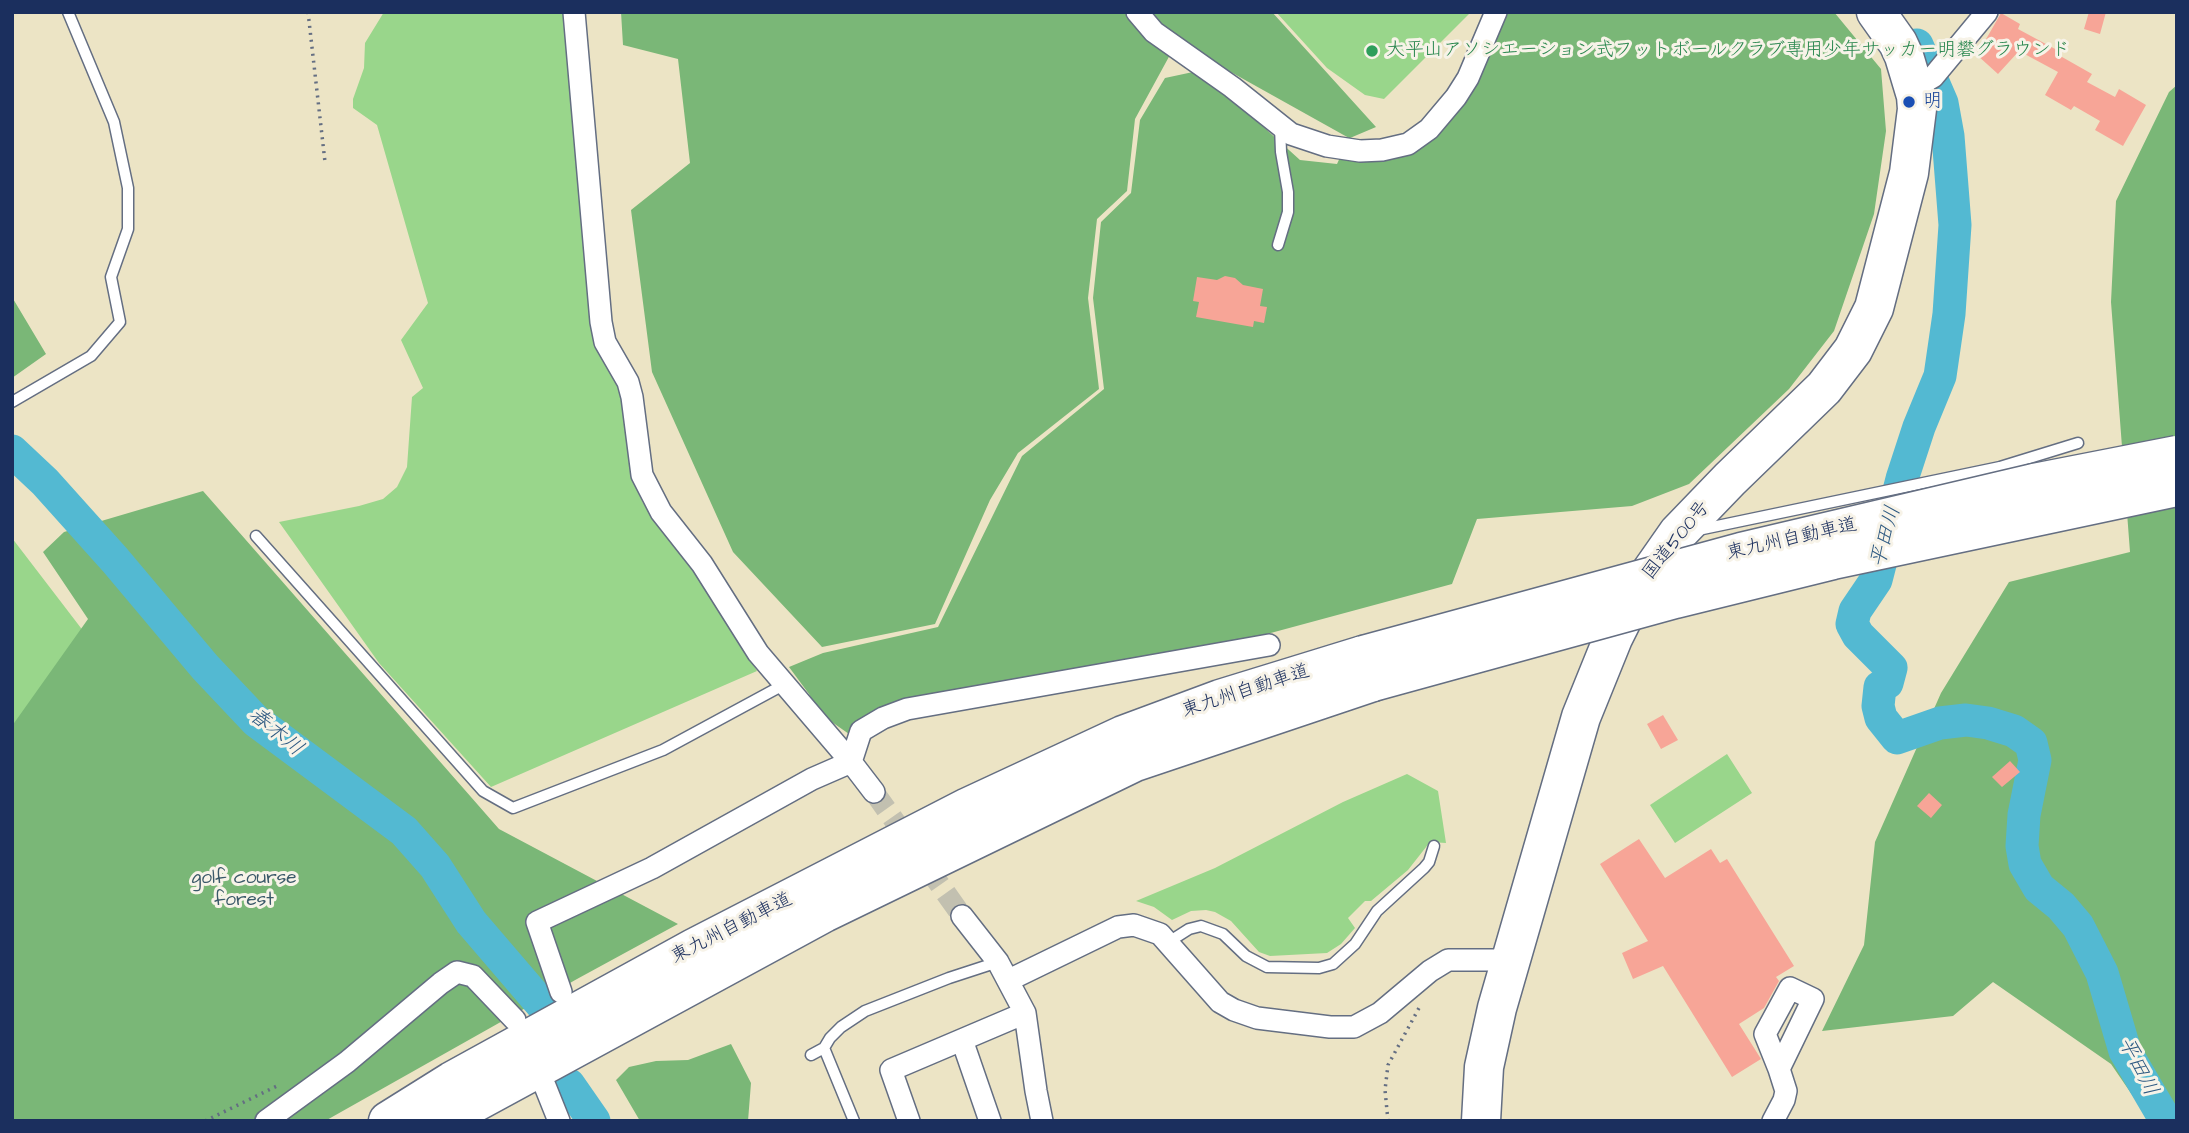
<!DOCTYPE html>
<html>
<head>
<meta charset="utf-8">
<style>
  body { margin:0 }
  #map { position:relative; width:2189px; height:1133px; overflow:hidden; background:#ece4c5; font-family:"Architects Daughter",sans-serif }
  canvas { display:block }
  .frame { position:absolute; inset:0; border:14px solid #1b2f5e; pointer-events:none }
</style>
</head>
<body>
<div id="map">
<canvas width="2189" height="1133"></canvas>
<div class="frame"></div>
</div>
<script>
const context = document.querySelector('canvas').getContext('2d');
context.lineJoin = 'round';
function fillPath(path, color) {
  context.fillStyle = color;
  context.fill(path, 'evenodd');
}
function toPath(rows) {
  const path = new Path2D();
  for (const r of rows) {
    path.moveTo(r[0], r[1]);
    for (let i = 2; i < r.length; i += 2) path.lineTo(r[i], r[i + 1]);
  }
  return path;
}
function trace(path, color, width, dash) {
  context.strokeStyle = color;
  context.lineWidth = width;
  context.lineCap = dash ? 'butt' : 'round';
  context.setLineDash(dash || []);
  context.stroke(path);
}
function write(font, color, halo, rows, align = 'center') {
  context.font = font + ' "Architects Daughter","Klee One",sans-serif';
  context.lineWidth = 6;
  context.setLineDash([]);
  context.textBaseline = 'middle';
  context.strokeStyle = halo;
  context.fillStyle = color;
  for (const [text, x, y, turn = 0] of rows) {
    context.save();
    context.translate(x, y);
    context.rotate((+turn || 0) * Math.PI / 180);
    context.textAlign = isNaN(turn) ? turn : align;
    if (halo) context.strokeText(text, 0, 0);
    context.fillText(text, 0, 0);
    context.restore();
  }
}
fillPath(toPath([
  [384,12,564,12,626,412,631,477,643,503,702,577,757,671,491,787,379,663,279,522,359,506,383,499,397,487,407,467,412,397,423,388,401,340,428,303,377,125,353,108,353,99,364,68,365,43],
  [1276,12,1471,12,1384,99,1365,95,1327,68],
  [12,538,120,679,12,796],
  [1727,754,1752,793,1675,843,1650,805],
  [1407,774,1438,791,1446,843,1430,842,1408,870,1371,901,1365,901,1348,918,1355,928,1341,944,1327,953,1270,956,1259,952,1231,921,1215,912,1206,910,1191,911,1172,920,1154,907,1136,901,1215,868,1343,802]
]), '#99d68b');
fillPath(toPath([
  [621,12,1272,12,1376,127,1350,138,1377,158,1411,144,1504,12,1834,12,1881,69,1886,131,1874,214,1834,331,1789,389,1689,484,1632,506,1477,519,1452,584,1267,634,922,713,849,734,819,713,809,694,789,667,823,653,938,627,1022,456,1104,389,1093,298,1101,222,1131,193,1140,120,1165,78,1193,72,1238,104,1300,160,1337,164,1349,138,1177,42,1135,119,1127,191,1097,219,1088,298,1099,389,1018,453,990,500,935,624,822,647,733,552,652,372,631,210,690,163,678,59,623,45],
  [2177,85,2177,1121,2150,1121,2111,1064,1993,982,1953,1016,1822,1031,1864,945,1875,842,1941,693,2009,582,2130,552,2111,302,2116,201,2169,92],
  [12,297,46,354,12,378],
  [203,491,499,829,678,924,577,979,325,1121,12,1121,12,726,88,619,43,552,64,532],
  [731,1044,751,1083,748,1121,640,1121,616,1080,629,1067,656,1061,688,1060]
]), '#7ab777');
trace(toPath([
  [1917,45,1942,103,1948,136,1955,225,1949,314,1940,376,1919,427,1902,479,1876,580,1855,611,1852,624,1858,635,1891,668,1887,683,1880,687,1878,706,1881,718,1897,738,1940,723,1966,720,1988,723,2014,731,2031,743,2035,760,2024,815,2022,846,2025,864,2039,888,2061,906,2078,926,2102,973,2125,1051,2166,1121],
  [12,451,45,482,115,560,205,667,256,721,404,831,435,866,471,922,543,1006],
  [569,1085,594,1121]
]), '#53b9d2', 33);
fillPath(toPath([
  [2089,12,2106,12,2100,34,2084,29],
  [2001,13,2020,24,2018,29,2057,50,2055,53,2092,74,2087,82,2115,97,2119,89,2146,105,2123,146,2095,130,2100,121,2074,106,2071,110,2045,95,2058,72,2019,51,1998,74,1977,55],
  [1225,276,1235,278,1243,285,1263,289,1260,306,1267,307,1264,323,1254,321,1253,327,1196,317,1199,302,1193,301,1197,277,1217,280],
  [1663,715,1678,740,1661,749,1647,724],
  [2010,761,2020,772,2002,787,1992,777],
  [1929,793,1942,805,1931,818,1917,806],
  [1639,839,1665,878,1711,849,1720,863,1727,859,1794,966,1776,977,1779,981,1764,1008,1739,1024,1761,1059,1732,1077,1663,966,1633,979,1622,953,1648,941,1600,864]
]), '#f7a597');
trace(toPath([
  [874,792,962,916]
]), '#c2c0b0', 21, [21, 10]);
const lane = toPath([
  [1278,245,1288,212,1288,192,1281,152,1280,126],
  [12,402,91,356,120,322,111,277,128,229,128,188,114,122,68,12],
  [1698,530,2000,467,2078,443],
  [256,536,483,791,513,808,663,750,785,684],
  [1167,943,1189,929,1201,926,1223,934,1246,956,1267,967,1319,968,1333,964,1355,944,1377,911,1424,868,1429,862,1434,846],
  [824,1048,854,1121],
  [811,1055,824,1048,830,1038,841,1027,865,1011,949,978,998,962]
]);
const street = toPath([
  [574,12,601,322,605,342,628,382,632,397,642,475,661,512,702,564,758,653,851,762,874,792],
  [1137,12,1154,32,1232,87,1291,134,1327,146,1360,151,1382,150,1408,144,1429,129,1456,97,1468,78,1496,12],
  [1914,88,1933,77,1987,12],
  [962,916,998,962,1025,1013,1036,1091,1042,1121],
  [1009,980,1118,927,1134,925,1160,934,1220,1002,1234,1010,1257,1018,1330,1027,1354,1027,1380,1013,1430,971,1448,960,1511,960],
  [561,992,537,922,652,868,812,779,851,762,861,731,883,718,907,709,1269,645],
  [962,1040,990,1121],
  [545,1086,559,1121],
  [266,1121,347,1062,441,983,457,972,473,976,515,1020],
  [909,1121,891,1070,1025,1013],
  [1773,1121,1784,1100,1786,1091,1779,1069,1813,999,1790,988,1765,1034,1779,1069]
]);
const highway = toPath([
  [388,1121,452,1081,694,948,968,807,1123,735,1220,699,1363,655],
  [441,1121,824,913,1135,762,1373,682],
  [1481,1121,1484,1067,1497,1008,1581,717,1613,638,1634,596,1678,533,1730,479,1824,388,1853,350,1874,308,1909,173,1917,109,1916,96,1904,56,1898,43,1876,12]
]);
trace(lane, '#646e82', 13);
trace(street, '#646e82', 24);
trace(highway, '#646e82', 41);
trace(toPath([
  [308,12,325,162],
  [205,1121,279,1085],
  [1388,1121,1385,1090,1388,1065,1419,1008]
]), '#646e82', 3.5, [2, 5]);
trace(lane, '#fff', 10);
trace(street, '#fff', 21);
trace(highway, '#fff', 38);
const highwayBridge = toPath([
  [1363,655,1741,552,2034,483,2177,455],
  [1373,682,1675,599,1833,560,2177,487]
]);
trace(highwayBridge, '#646e82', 41, []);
trace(highwayBridge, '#fff', 38);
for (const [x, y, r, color] of [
  [1372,51,7,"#2e9e5b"],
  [1909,102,7,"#1a4fb4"]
]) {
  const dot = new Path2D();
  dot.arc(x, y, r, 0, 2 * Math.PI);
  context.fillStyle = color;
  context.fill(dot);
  trace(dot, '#f7f3e8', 2.5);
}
write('19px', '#27864d', '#f7f3e8', [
  ["大平山アソシエーション式フットボールクラブ専用少年サッカー明礬グラウンド",1386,51]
], 'left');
write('19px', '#164399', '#f7f3e8', [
  ["明",1923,102]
], 'left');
write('19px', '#1b2f5e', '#f7f3e8', [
  ["東九州自動車道",1792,540,-13],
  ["国道500号",1677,541,-51],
  ["東九州自動車道",1246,692,-18],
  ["東九州自動車道",732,929,-27]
]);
write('19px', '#3a5969', '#f7f3e8', [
  ["golf course",244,879],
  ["forest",244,901]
]);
write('italic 21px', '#2c5881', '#f7f3e8', [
  ["平田川",1887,537,-75],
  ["春木川",275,733,39],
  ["平田川",2137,1067,63]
]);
</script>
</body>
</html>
